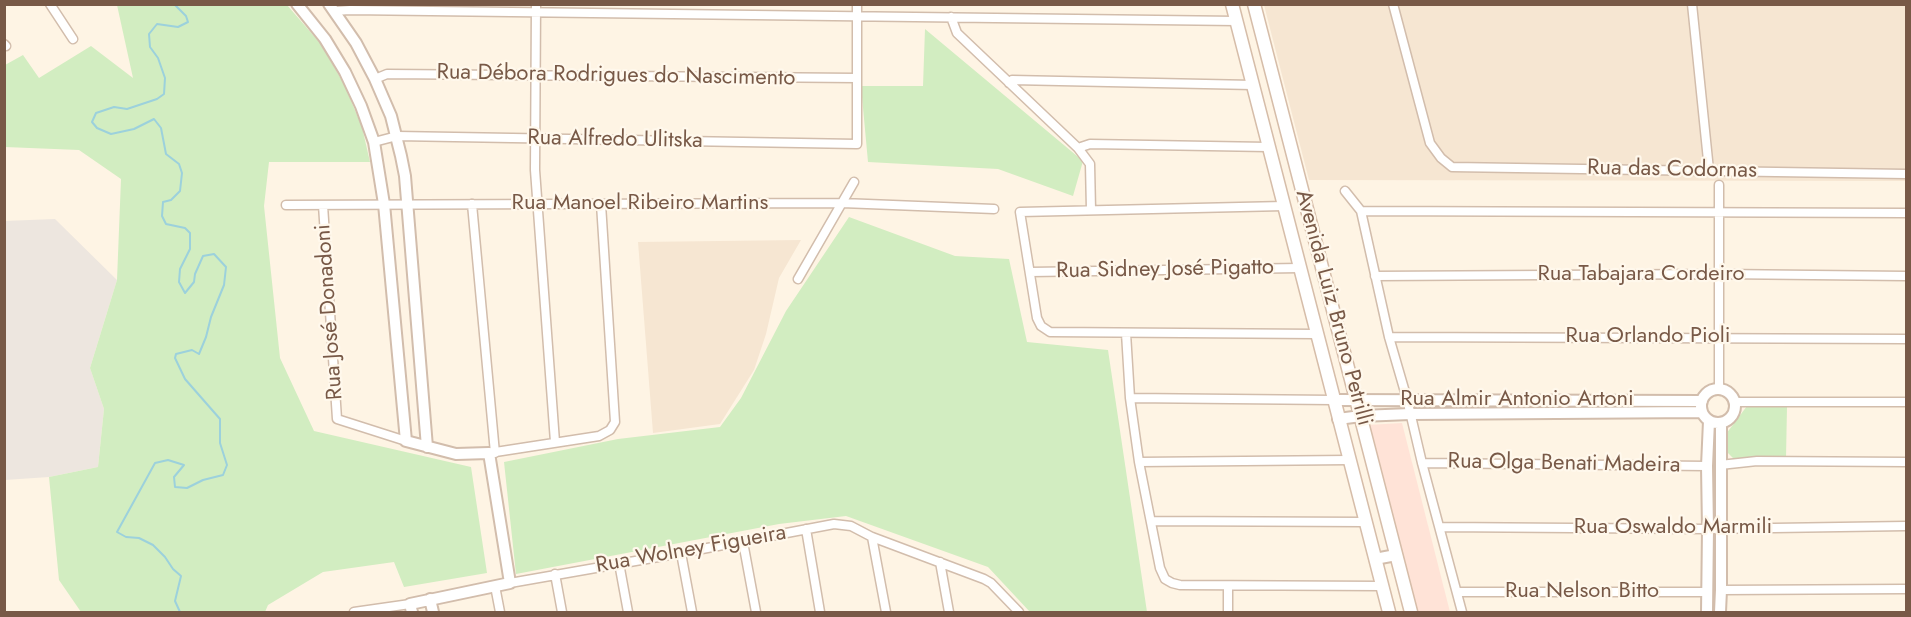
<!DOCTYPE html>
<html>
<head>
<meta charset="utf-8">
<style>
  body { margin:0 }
  #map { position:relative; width:1911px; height:617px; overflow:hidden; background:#fef4e4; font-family:Jost,sans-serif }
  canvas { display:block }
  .frame { position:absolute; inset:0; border:6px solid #785947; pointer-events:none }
</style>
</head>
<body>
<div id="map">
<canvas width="1911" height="617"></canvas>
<div class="frame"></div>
</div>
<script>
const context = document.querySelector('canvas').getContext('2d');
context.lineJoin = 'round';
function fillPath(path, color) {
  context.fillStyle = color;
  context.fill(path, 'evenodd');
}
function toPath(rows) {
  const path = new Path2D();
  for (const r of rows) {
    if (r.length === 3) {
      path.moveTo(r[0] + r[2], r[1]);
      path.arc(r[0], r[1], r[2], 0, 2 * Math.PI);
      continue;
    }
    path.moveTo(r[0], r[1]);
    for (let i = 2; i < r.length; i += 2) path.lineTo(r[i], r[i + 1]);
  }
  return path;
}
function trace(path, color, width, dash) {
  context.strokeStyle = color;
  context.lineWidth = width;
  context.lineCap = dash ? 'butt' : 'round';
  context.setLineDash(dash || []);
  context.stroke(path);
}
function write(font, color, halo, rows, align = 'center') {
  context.font = font + ' Jost,sans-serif';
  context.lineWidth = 4.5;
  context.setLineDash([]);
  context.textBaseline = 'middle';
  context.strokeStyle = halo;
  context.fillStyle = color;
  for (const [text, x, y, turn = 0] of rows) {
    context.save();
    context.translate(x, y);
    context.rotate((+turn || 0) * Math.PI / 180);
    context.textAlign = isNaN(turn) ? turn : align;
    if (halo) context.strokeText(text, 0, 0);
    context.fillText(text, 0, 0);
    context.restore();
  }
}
fillPath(toPath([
  [1264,5,1906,5,1906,181,1309,180],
  [801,240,779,278,766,334,754,370,720,424,653,433,638,242]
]), '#f6e6d2');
fillPath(toPath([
  [1402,423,1450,612,1417,612,1368,425]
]), '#ffe3d7');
fillPath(toPath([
  [55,219,117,280,90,368,104,409,98,467,49,477,5,480,4,221]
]), '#ede6df');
fillPath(toPath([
  [117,5,287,5,320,43,344,84,362,127,370,162,269,162,264,206,280,358,314,431,471,467,487,573,404,587,394,562,323,572,268,605,265,612,81,612,59,580,49,477,98,467,104,409,90,368,117,280,121,179,79,150,5,147,5,65,23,55,39,78,91,46,133,78],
  [925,29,1083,161,1073,196,998,169,868,162,861,86,923,86],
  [849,217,955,256,1009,259,1027,342,1108,350,1147,612,1030,612,988,567,846,516,779,524,516,574,504,462,618,439,720,427,741,398,786,311],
  [1747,406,1787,407,1786,458,1734,459,1727,452,1726,434]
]), '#d2edc1');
trace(toPath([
  [174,4,186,16,188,22,178,27,157,24,149,34,150,47,158,58,165,78,164,94,157,99,127,109,114,107,96,113,92,122,97,128,111,134,134,129,154,119,161,128,166,154,179,164,182,173,180,191,171,200,163,202,162,216,166,224,185,228,190,233,190,249,180,269,179,282,185,293,194,282,195,274,203,256,214,254,226,267,224,285,211,317,206,337,199,354,192,350,176,354,175,358,185,379,220,419,220,443,227,465,223,475,203,480,187,488,175,487,174,477,184,465,168,460,155,463,117,532,126,537,139,538,153,545,165,557,173,569,181,576,175,601,180,612]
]), '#9cd1dc', 2);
const minor = toPath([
  [50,4,73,39],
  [536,4,535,170,555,442],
  [1393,4,1430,143,1441,158,1452,167,1906,174],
  [1692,4,1709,170],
  [334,11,350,10,1237,21],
  [951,17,957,33,1078,148,1090,164,1091,210],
  [4,44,6,46],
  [375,79,387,74,857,78],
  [1009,83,1012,80,1253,85],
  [374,142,397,136,857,144,857,4],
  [1078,148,1090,144,1268,147],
  [1345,191,1361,211,1389,337,1407,399,1422,463,1462,612],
  [472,204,495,453],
  [286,205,842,203,994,209],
  [323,205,337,419,406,441],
  [1284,206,1020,212,1037,318,1041,326,1050,332,1316,334],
  [1361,211,1906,213],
  [1030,272,1300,268],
  [1375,276,1720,274,1906,276],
  [798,279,854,182],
  [1126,333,1130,398,1139,462,1160,568,1165,579,1172,583,1180,585,1382,586],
  [1389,337,1906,339],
  [1719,389,1719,185],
  [1130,398,1333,400],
  [1734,402,1906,402],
  [489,453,599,436,610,430,615,422,601,204],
  [1139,462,1349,460],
  [1422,463,1707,466],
  [1720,465,1757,461,1906,462],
  [1151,521,1365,522],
  [1440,527,1708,529,1906,526],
  [806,529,820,612],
  [872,537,886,612],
  [743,542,756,612],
  [681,553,692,612],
  [940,562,949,612],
  [619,563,628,612],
  [555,574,562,612],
  [510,583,681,553,834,524,851,526,872,537,984,579,991,583,1019,612],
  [495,586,500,612],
  [1228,586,1228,612],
  [1721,590,1906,589],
  [1457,592,1706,592],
  [354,612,410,604]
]);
const tertiary = toPath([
  [297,4,325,39,345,72,361,106,374,142,384,204,406,441,456,454,489,453,510,583,410,604,412,612],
  [329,4,356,43,375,79,391,116,401,156,405,176,427,447],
  [1718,406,17],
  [1333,400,1702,401],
  [1338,419,1361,416,1410,414,1702,412],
  [1375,559,1396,555],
  [430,599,433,612],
  [1707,612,1708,529,1707,466,1709,421],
  [1720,612,1721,590,1721,423]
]);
const secondary = toPath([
  [1232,4,1389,612],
  [1254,4,1411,612]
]);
trace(minor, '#d2bdac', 11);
trace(tertiary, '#d2bdac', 14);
trace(secondary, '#d6bda9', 15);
trace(minor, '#fff', 8);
trace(tertiary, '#fff', 10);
trace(secondary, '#fff', 12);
write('22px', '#785947', '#fff8ec', [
  ["Rua Débora Rodrigues do Nascimento",616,76,1],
  ["Rua Alfredo Ulitska",615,140,1],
  ["Rua das Codornas",1672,170,1],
  ["Rua Manoel Ribeiro Martins",640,204],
  ["Rua Sidney José Pigatto",1165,270,-1],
  ["Rua Tabajara Cordeiro",1641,275],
  ["Avenida Luiz Bruno Petrilli",1333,308,75],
  ["Rua José Donadoni",330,312,-94],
  ["Rua Orlando Pioli",1648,337],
  ["Rua Almir Antonio Artoni",1517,400],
  ["Rua Olga Benati Madeira",1564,464,1],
  ["Rua Oswaldo Marmili",1673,528],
  ["Rua Wolney Figueira",691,550,-10],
  ["Rua Nelson Bitto",1582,592]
]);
</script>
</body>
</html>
